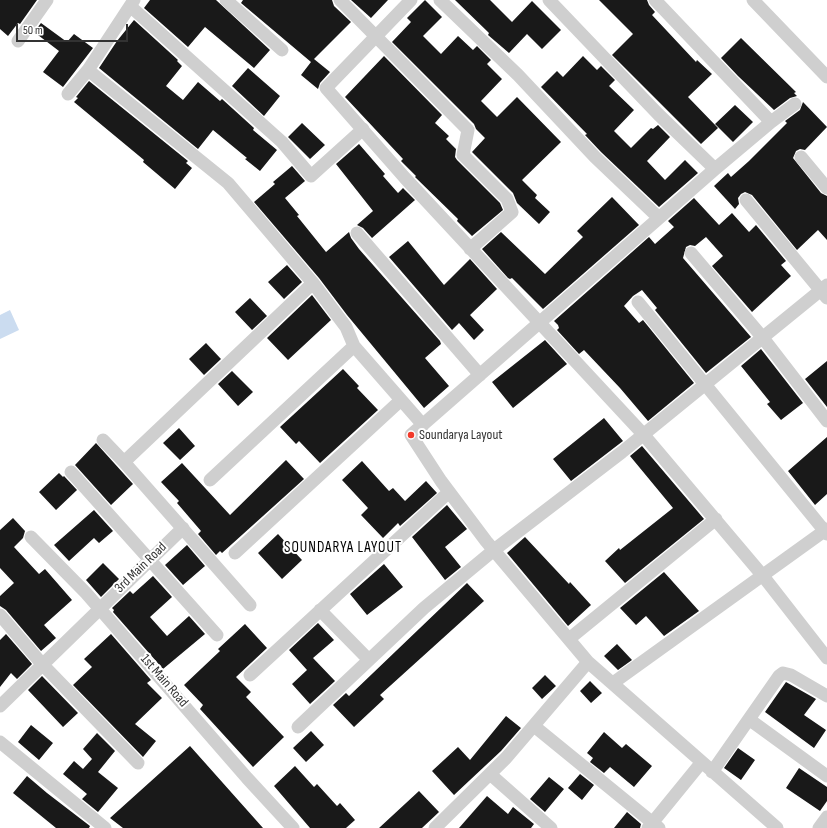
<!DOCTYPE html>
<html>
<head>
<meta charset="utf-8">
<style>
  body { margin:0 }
  #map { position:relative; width:827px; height:828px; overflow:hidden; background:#fff; font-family:"Sofia Sans Condensed",sans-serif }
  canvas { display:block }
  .scale { position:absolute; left:16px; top:24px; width:112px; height:18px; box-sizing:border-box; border:2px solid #323232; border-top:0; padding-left:5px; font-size:12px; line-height:14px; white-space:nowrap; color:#323232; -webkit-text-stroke:3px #fff; paint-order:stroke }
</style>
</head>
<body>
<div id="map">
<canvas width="827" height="828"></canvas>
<div class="scale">50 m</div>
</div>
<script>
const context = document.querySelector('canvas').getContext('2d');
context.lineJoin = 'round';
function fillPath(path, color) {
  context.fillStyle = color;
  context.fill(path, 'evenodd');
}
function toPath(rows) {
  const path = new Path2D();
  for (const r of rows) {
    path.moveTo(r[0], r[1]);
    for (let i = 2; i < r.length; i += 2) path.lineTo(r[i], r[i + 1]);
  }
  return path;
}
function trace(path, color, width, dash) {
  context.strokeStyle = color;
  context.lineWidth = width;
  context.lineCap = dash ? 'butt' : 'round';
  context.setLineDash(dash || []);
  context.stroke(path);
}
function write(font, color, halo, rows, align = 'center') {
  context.font = font + ' "Sofia Sans Condensed",sans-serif';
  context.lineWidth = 4;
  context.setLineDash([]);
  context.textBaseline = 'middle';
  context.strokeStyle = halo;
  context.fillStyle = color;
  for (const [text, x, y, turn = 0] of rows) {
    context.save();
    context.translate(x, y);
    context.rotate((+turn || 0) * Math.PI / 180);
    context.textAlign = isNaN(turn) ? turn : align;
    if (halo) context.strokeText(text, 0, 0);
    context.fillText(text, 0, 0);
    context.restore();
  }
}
fillPath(toPath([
  [10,310,19,330,0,339,0,315]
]), '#cbdcf0');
fillPath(toPath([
  [0,0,37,0,20,24,18,23,8,36,0,29],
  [150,0,216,0,270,50,254,68,205,27,188,47,144,8],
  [243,0,332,0,334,6,351,22,314,59,330,72,320,83,318,89,301,75,311,62,241,3],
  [351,0,388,0,371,18],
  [425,0,442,17,423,36,441,54,458,36,473,50,477,46,491,60,487,64,502,79,481,101,497,117,517,97,561,142,522,180,537,195,535,198,550,212,539,224,517,203,513,193,472,152,485,138,476,129,474,124,392,42,411,22,407,18],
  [455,0,490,0,512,22,532,1,561,30,542,49,527,34,509,53,488,35,489,33],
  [599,0,647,0,649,5,655,12,652,15,696,62,697,60,712,74,688,97,718,128,701,144,612,55,633,34],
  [134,20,178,60,177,61,182,66,166,86,183,100,198,82,220,101,222,99,254,128,253,130,277,150,260,171,245,159,247,158,213,130,198,149,99,68,117,41],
  [41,23,67,42,74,34,93,48,63,87,43,72,59,51,34,32],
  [741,38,796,92,794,93,797,96,790,98,774,110,738,76,721,58],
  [384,56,442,115,435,123,449,136,446,139,456,149,455,157,457,160,500,203,503,210,472,236,457,221,458,219,415,177,416,176,401,161,403,159,345,97],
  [583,56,597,70,601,66,615,80,609,86,634,110,614,131,631,148,651,128,653,129,658,125,670,137,647,161,665,180,685,160,698,173,659,207,601,152,585,135,587,134,541,87,557,71,563,77],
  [248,68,280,96,264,116,232,86],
  [89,81,188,161,186,163,192,168,175,189,143,162,144,160,74,102,78,98,76,97],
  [803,102,827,127,805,150,800,149,796,151,793,158,821,193,827,196,827,240,818,230,797,250,752,195,745,192,741,194,738,198,739,204,735,209,714,186,728,173,731,177,749,161,787,123,785,121,800,110],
  [735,105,753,122,733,142,715,124],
  [302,123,325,145,310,159,288,137],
  [359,144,385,174,383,176,398,193,403,188,415,200,372,238,363,228,357,225,373,211,336,164],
  [292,166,305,181,285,198,299,215,297,216,326,252,349,232,351,238,359,249,440,341,441,344,425,358,449,386,424,408,347,315,319,278,254,202,275,184,273,182],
  [612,197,639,225,543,309,512,278,510,279,508,278,482,249,501,232,545,274,583,237,577,231],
  [694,198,719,225,732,213,749,232,756,225,786,261,781,265,791,276,752,312,712,266,723,256,706,237,695,246,690,245,686,247,683,258,751,337,706,373,655,310,657,308,642,290,633,296,624,306,639,323,643,320,694,383,648,421,620,388,584,350,579,354,557,330,559,328,558,325,554,321,649,237,655,244,674,227,668,221],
  [408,241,444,285,470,259,497,289,470,315,484,330,474,340,459,323,452,330,389,257],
  [287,265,302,282,284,299,268,282],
  [312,295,331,320,288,360,267,338],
  [250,298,267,316,252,330,235,312],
  [545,340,567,364,513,408,492,382],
  [206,343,221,359,204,375,189,359],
  [761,349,803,403,781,420,767,404,770,402,741,366],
  [827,361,827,407,805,379],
  [343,369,359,386,357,388,378,410,320,463,299,441,296,444,280,427],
  [232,371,253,392,238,406,218,384],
  [604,418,623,441,571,481,553,459],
  [179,428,195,446,180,460,163,443],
  [827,437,827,494,815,505,788,471],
  [96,443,133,484,111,505,75,465],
  [642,446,704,519,625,583,605,561,619,548,620,550,673,508,630,456],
  [286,460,304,479,222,553,220,551,216,555,198,534,201,531,177,503,179,501,161,482,182,463,230,515],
  [362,461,389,491,393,488,405,501,426,481,437,493,400,526,398,523,383,538,361,515,368,508,342,480],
  [59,473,63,477,64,476,77,490,56,510,39,492],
  [447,505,467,529,445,547,461,567,445,580,412,537],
  [94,510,113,531,99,543,94,538,69,561,54,545],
  [13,518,25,531,23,538,14,547,39,574,45,569,72,600,44,625,56,638,41,651,6,610,0,606,0,596,14,583,0,568,0,530],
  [278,534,302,560,282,579,258,553],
  [525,537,569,584,570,582,591,605,568,626,507,553],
  [187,545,205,566,183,585,165,565],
  [103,563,119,579,101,597,86,580],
  [384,564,403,587,367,615,350,594],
  [664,572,699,611,664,636,646,616,636,625,620,608],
  [153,576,172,597,150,617,167,636,189,616,205,634,163,669,113,612,114,610,112,608,130,591,133,594],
  [467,583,484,601,380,695,384,699,354,727,333,705,346,693,349,696],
  [318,623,334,640,313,658,335,681,310,704,292,684,307,670,289,650],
  [245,624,267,648,236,677,251,692,246,697,284,737,253,767,200,709,203,705,184,685,220,651,218,649],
  [6,634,32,664,17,679,11,673,0,687,0,640],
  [111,634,151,680,147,683,162,698,135,724,156,741,143,757,73,685,92,667,84,659],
  [617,644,632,660,618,670,604,656],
  [545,675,556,686,542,699,532,688],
  [42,676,78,713,63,727,28,690],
  [590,681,602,693,591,703,580,691],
  [786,682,816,699,804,715,826,730,814,748,765,712],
  [506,716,521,728,501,751,454,795,432,771,458,747,470,760],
  [31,725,53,743,39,760,18,742],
  [311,731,324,745,306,762,293,748],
  [604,732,622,748,626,744,652,766,634,787,610,767,604,773,590,762,593,758,587,753],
  [97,733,115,751,98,772,118,788,98,812,82,799,87,794,63,774,74,761,83,769,92,759,83,749],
  [190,746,263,828,123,828,110,818],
  [738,748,755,760,741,780,724,768],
  [295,766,314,787,317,784,337,806,340,803,355,820,346,828,310,828,274,786],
  [799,768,827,787,827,801,820,811,786,788],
  [580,774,594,785,582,800,568,788],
  [27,776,47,793,90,826,89,828,56,828,13,793],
  [549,777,564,789,545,812,530,799],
  [419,791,439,812,422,828,379,828],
  [487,796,508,814,513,807,534,824,531,828,459,828],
  [627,812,641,824,640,828,614,828]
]), '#191919');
trace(toPath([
  [226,0,282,50],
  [340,0,468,130,463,155,507,199,512,212,470,249],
  [411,0,326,88,405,178,643,434,763,576,827,658],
  [440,0,518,75,595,157,659,218],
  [549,0,658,114,715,169],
  [655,0,771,122],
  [753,0,827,77],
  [130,6,282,142,311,176,363,129],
  [18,41,47,0],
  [88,70,228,183,313,283,346,327,354,346,423,425],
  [68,94,88,70,134,0],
  [801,157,827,188],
  [746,200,827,298],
  [357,233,480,375],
  [691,253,763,338,827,421],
  [638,302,827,534],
  [103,440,124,462],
  [71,472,217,635],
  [210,480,354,346],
  [31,537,86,593,247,778,293,828],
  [235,553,401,400],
  [250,605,124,462,313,283],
  [320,610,369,660],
  [0,615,42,664,138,763],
  [569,639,716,519],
  [250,675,449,492],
  [613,683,827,529],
  [0,706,183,528],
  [750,720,827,776],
  [534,726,659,828],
  [298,727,424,608,494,550,622,452,827,285],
  [0,742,105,828],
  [712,772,779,676,783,673,791,675,827,696],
  [490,774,551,828],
  [435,828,506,758,588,662],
  [648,828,701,763],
  [777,828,588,662,486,541,441,481,411,435,715,169,771,122,795,104],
  [819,828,827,817]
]), '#cfcfcf', 13);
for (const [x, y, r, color] of [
  [411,435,4,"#f23a2a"]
]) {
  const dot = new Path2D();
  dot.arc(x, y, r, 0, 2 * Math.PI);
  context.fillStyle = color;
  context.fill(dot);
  trace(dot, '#fff', 1.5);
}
write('14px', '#323232', '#fff', [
  ["Soundarya Layout",419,435]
], 'left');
write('14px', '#323232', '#fff', [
  ["3rd Main Road",141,568,-44],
  ["1st Main Road",164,681,49]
]);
context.letterSpacing = '1px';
write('15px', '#000', '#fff', [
  ["SOUNDARYA LAYOUT",343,548]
]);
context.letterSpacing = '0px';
</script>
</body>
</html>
